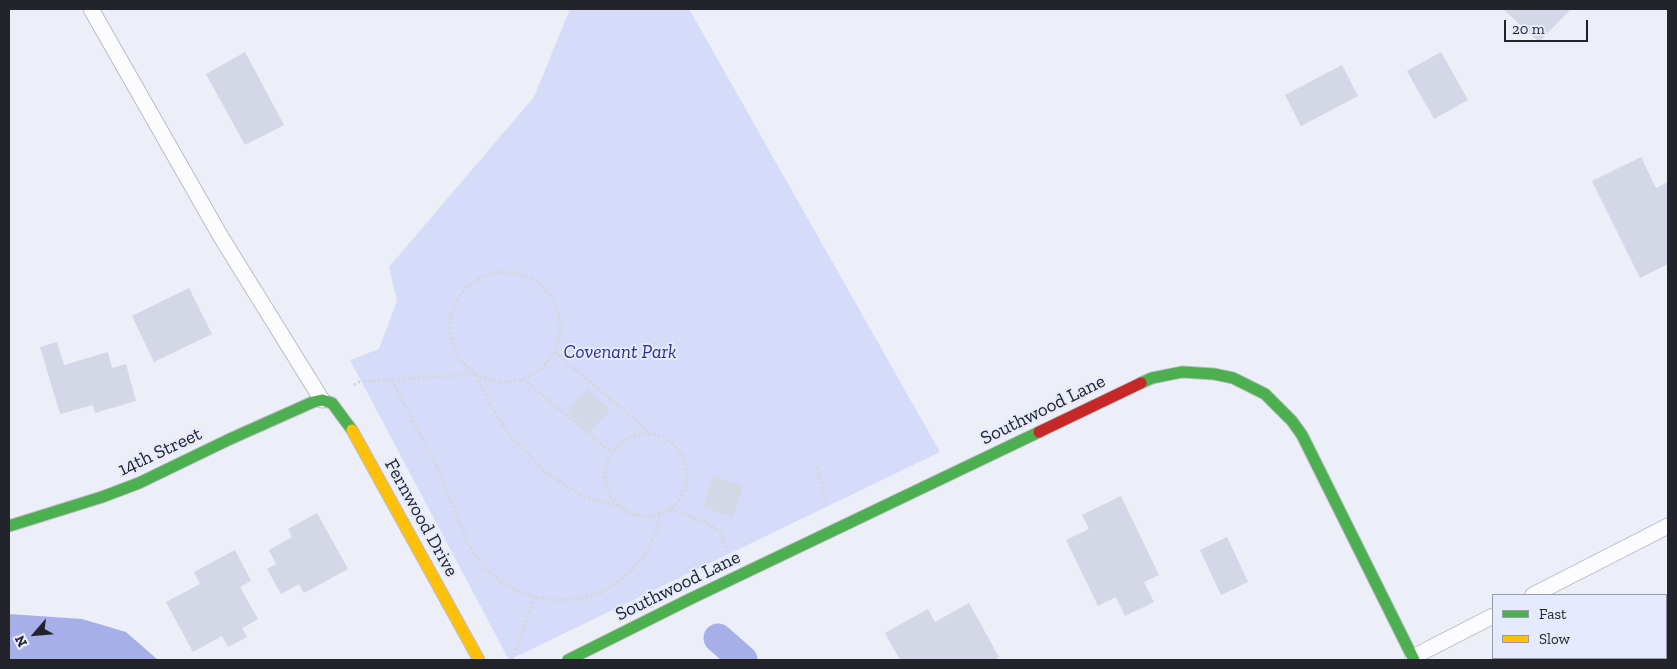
<!DOCTYPE html>
<html>
<head>
<meta charset="utf-8">
<style>
  body { margin:0 }
  #map { position:relative; width:1677px; height:669px; overflow:hidden; background:#eceef8; font-family:"Zilla Slab",serif }
  canvas { display:block }
  .frame { position:absolute; inset:0; border:10px solid #23242b; pointer-events:none }
  .legend { position:absolute; left:1492px; top:594px; width:175px; height:65px; box-sizing:border-box; background:#e6eafe; border:1px solid #989baa; margin:0; padding:6px 9px; list-style:none; font-size:15px; color:#23242b }
  .legend li { display:flex; align-items:center; gap:10px; height:25px }
  .legend b { width:25px; border:1px solid #989baa }
  .north { position:absolute; left:10px; top:609px; width:50px; height:50px; -webkit-text-stroke:4px #e6eafe; paint-order:stroke; rotate:243deg; font-size:14px; font-weight:700; line-height:20px; text-align:center; color:#23242b }
  .north::after { content:''; display:block; margin:auto; width:18px; height:22px; background:#23242b; clip-path:polygon(50% 0,100% 100%,50% 72%,0 100%) }
  .scale { position:absolute; left:1504px; top:20px; width:84px; height:22px; box-sizing:border-box; border:2px solid #23242b; border-top:0; padding-left:6px; font-size:15px; line-height:18px; white-space:nowrap; color:#23242b; -webkit-text-stroke:4px #e6eafe; paint-order:stroke }
</style>
</head>
<body>
<div id="map">
<canvas width="1677" height="669"></canvas>
<div class="frame"></div>
<ul class="legend">
<li><b style="height:6px;background:#4caf50"></b>Fast</li>
<li><b style="height:6px;background:#ffc107"></b>Slow</li>
</ul>
<div class="north">N</div>
<div class="scale">20 m</div>
</div>
<script>
const context = document.querySelector('canvas').getContext('2d');
context.lineJoin = 'round';
function fillPath(path, color) {
  context.fillStyle = color;
  context.fill(path, 'evenodd');
}
function toPath(rows) {
  const path = new Path2D();
  for (const r of rows) {
    if (r.length === 3) {
      path.moveTo(r[0] + r[2], r[1]);
      path.arc(r[0], r[1], r[2], 0, 2 * Math.PI);
      continue;
    }
    path.moveTo(r[0], r[1]);
    for (let i = 2; i < r.length; i += 2) path.lineTo(r[i], r[i + 1]);
  }
  return path;
}
function trace(path, color, width, dash) {
  context.strokeStyle = color;
  context.lineWidth = width;
  context.lineCap = dash ? 'butt' : 'round';
  context.setLineDash(dash || []);
  context.stroke(path);
}
function write(font, color, halo, rows, align = 'center') {
  context.font = font + ' "Zilla Slab",serif';
  context.lineWidth = 4;
  context.setLineDash([]);
  context.textBaseline = 'middle';
  context.strokeStyle = halo;
  context.fillStyle = color;
  for (const [text, x, y, turn = 0] of rows) {
    context.save();
    context.translate(x, y);
    context.rotate((+turn || 0) * Math.PI / 180);
    context.textAlign = isNaN(turn) ? turn : align;
    if (halo) context.strokeText(text, 0, 0);
    context.fillText(text, 0, 0);
    context.restore();
  }
}
fillPath(toPath([
  [570,9,689,9,940,452,509,660,350,360,379,349,397,301,389,267,534,97]
]), '#d5dbf9');
fillPath(toPath([
  [9,614,82,619,126,632,158,660,9,660]
]), '#a6afe8');
trace(toPath([
  [718,638,743,660]
]), '#a6afe8', 29);
fillPath(toPath([
  [1503,9,1571,9,1539,42],
  [245,52,284,125,245,145,206,74],
  [1441,52,1468,100,1434,119,1407,71],
  [1342,65,1358,96,1301,126,1285,95],
  [1641,157,1656,188,1668,182,1668,264,1640,278,1592,181],
  [189,288,212,334,154,362,132,316],
  [57,342,64,365,108,352,112,368,126,364,136,401,95,413,93,405,60,414,40,347],
  [588,389,610,410,589,432,567,411],
  [713,476,743,486,733,517,703,507],
  [1121,496,1159,575,1144,582,1154,602,1125,616,1116,597,1098,606,1066,540,1089,529,1082,515],
  [317,513,348,569,304,593,299,584,281,594,267,569,276,564,269,550,292,537,288,529],
  [1227,537,1248,582,1221,595,1200,550],
  [235,550,251,581,240,587,258,619,242,628,247,637,228,647,222,636,193,652,166,602,200,584,194,572],
  [969,603,999,657,994,660,900,660,885,633,928,609,935,622],
  [1668,628,1668,660,1586,660,1592,658,1666,658,1666,630]
]), '#d3d7e6');
const lane = toPath([
  [91,9,221,237,322,400],
  [1533,595,1668,526],
  [1413,657,1493,616]
]);
const fast = toPath([
  [1141,383,1152,378,1182,372,1214,374,1233,378,1265,394,1292,421,1302,435,1414,660],
  [9,526,102,497,139,483,230,439,313,402,322,400,332,403,352,430],
  [568,660,690,599,1039,432]
]);
const slow = toPath([
  [352,430,479,660]
]);
const jam = toPath([
  [1039,432,1141,383]
]);
trace(lane, '#bbbdc5', 17);
trace(fast, '#bbbdc5', 13);
trace(slow, '#bbbdc5', 13);
trace(jam, '#bbbdc5', 13);
trace(toPath([
  [505,327,55],
  [555,352,650,433],
  [523,379,611,452],
  [392,380,437,467,469,546,484,567,501,582,519,592,535,597,557,600,580,599,602,592,627,575,645,555,657,531,659,514],
  [354,385,357,382,476,374,488,400,506,431,546,473,586,498,620,506],
  [646,475,41],
  [817,467,826,503],
  [670,509,708,523,721,533,727,552],
  [512,660,535,597]
]), '#d6d7da', 3, [2.5, 2.5]);
trace(lane, '#fcfcfe', 15);
trace(fast, '#4caf50', 11);
trace(slow, '#ffc107', 11);
trace(jam, '#c62828', 11);
write('italic 19px', '#2e2f88', '#e6eafe', [
  ["Covenant Park",620,353]
]);
write('19px', '#23242b', '#e6eafe', [
  ["Southwood Lane",1043,410,-26],
  ["14th Street",160,452,-25],
  ["Fernwood Drive",421,518,61],
  ["Southwood Lane",678,586,-26]
]);
</script>
</body>
</html>
